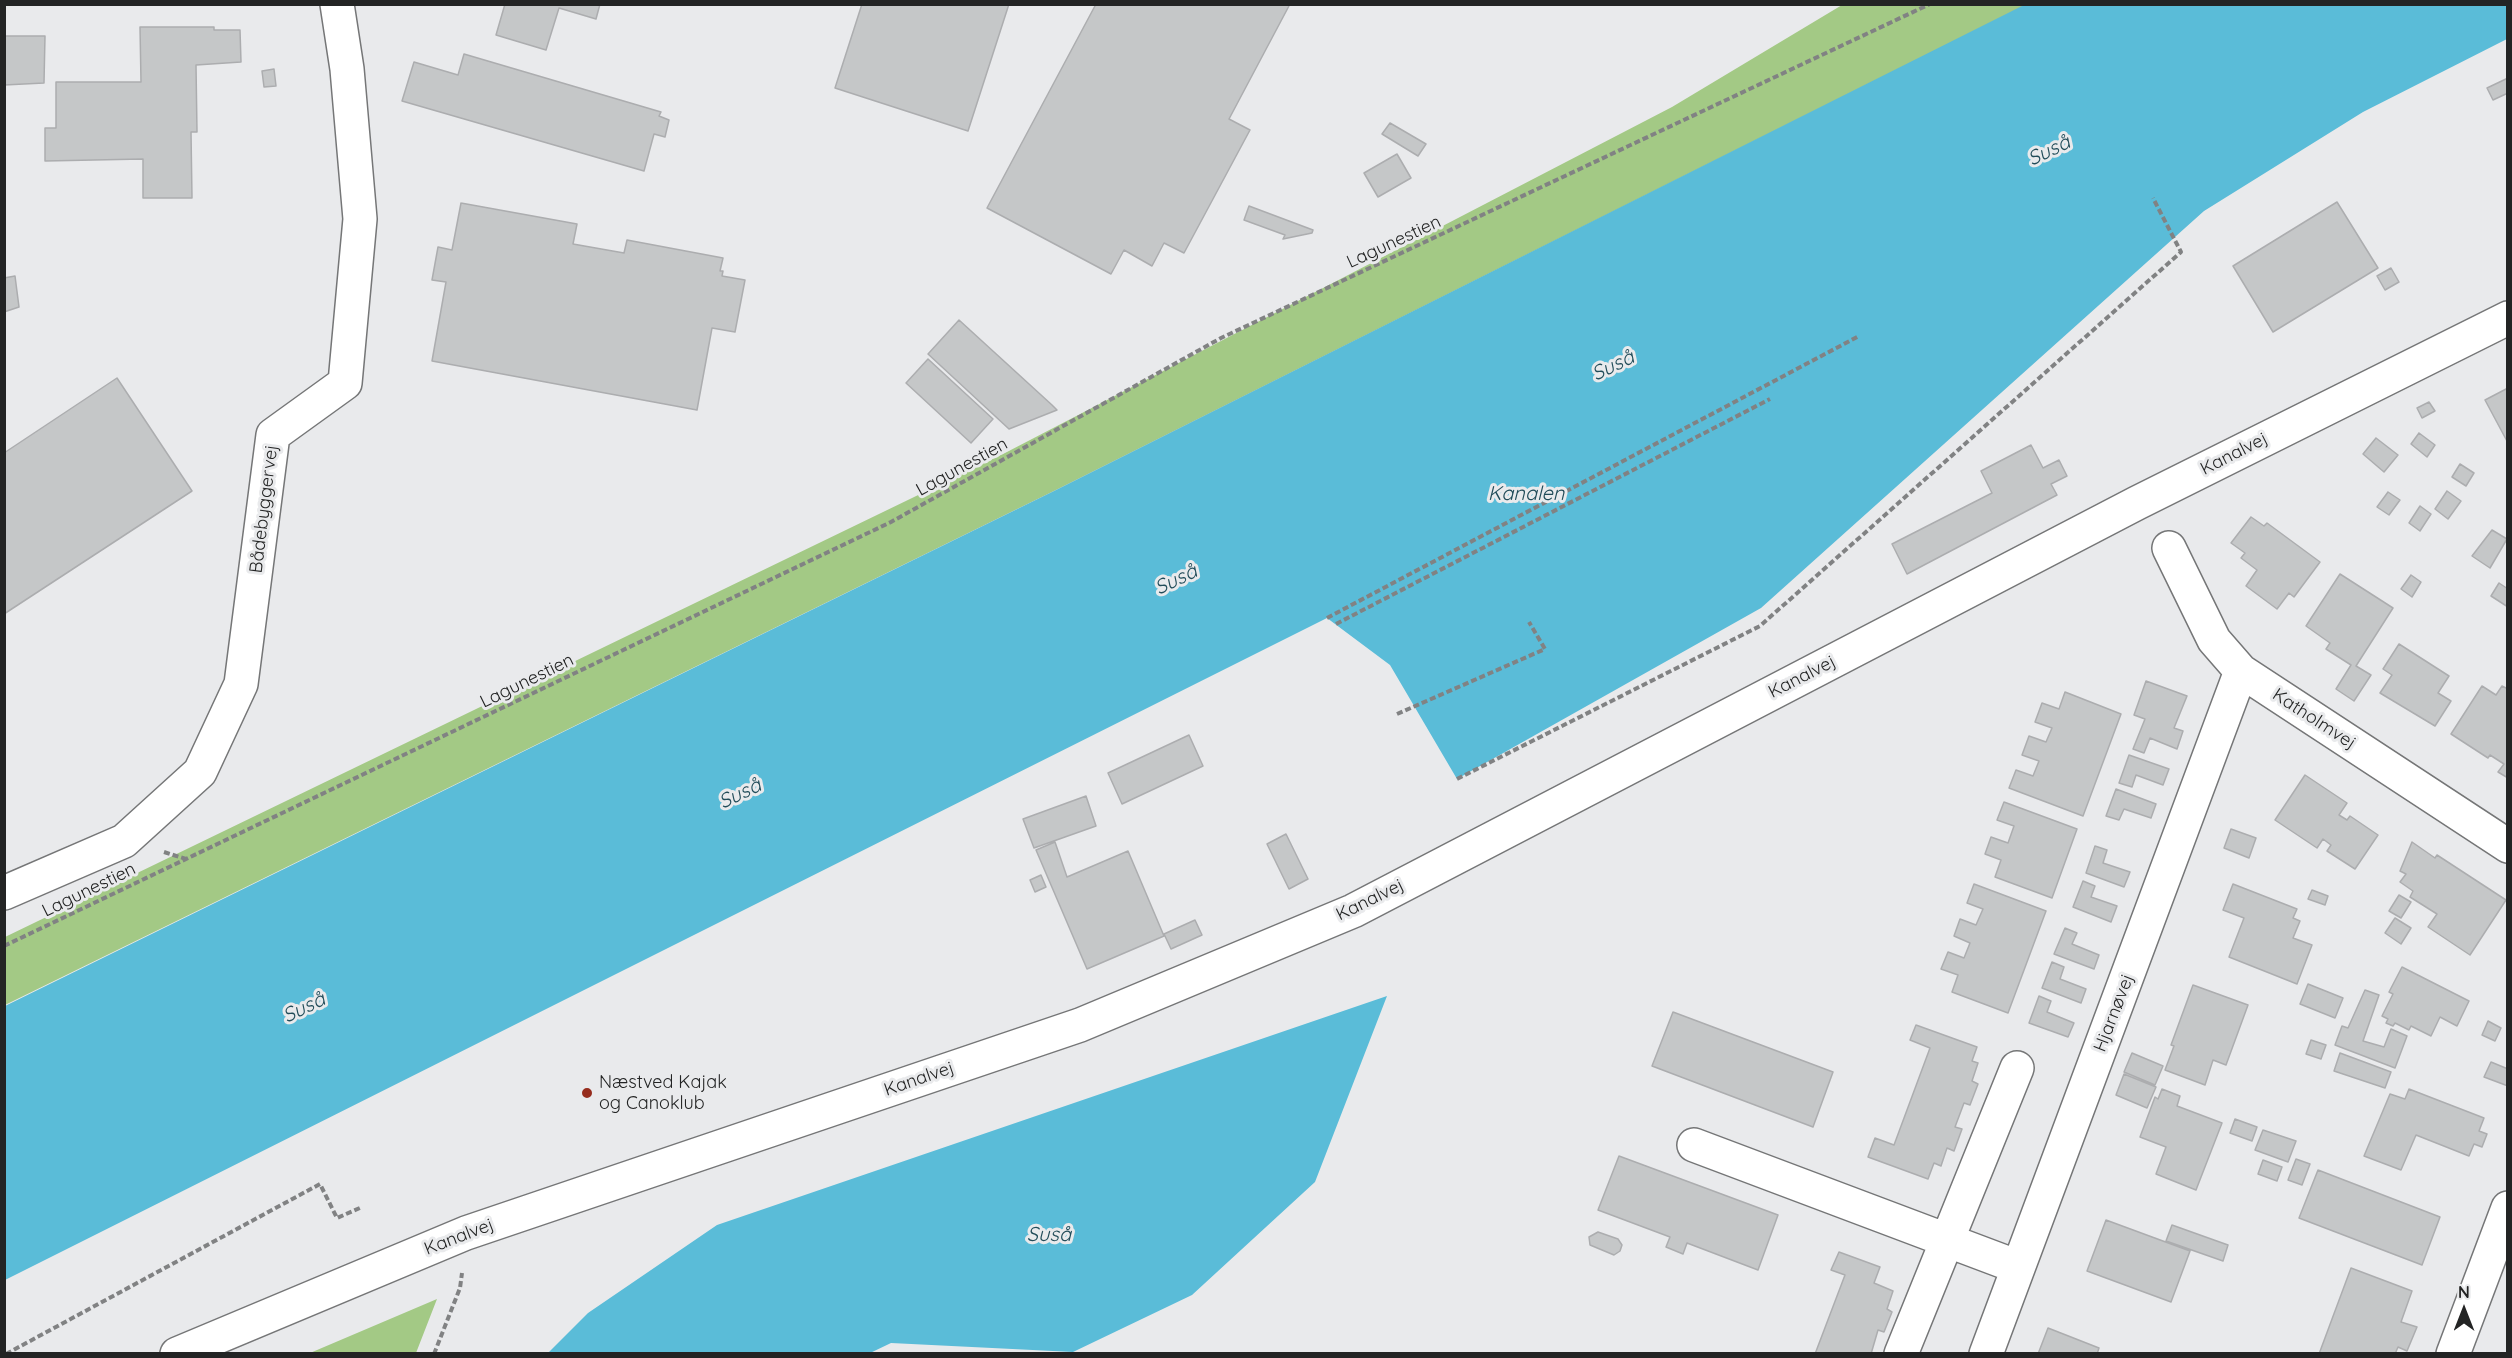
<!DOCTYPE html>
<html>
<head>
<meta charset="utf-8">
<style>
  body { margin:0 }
  #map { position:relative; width:2512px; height:1358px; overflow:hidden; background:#e9eaec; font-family:Quicksand,sans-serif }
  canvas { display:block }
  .frame { position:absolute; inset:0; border:6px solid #232424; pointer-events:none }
  .north { position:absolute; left:2434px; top:1280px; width:60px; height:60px; -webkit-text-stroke:4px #e9eaec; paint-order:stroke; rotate:0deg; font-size:16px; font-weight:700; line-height:24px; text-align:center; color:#232424 }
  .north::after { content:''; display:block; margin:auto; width:21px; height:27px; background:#232424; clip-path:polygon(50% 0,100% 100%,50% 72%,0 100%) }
</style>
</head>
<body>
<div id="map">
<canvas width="2512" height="1358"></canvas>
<div class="frame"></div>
<div class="north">N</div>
</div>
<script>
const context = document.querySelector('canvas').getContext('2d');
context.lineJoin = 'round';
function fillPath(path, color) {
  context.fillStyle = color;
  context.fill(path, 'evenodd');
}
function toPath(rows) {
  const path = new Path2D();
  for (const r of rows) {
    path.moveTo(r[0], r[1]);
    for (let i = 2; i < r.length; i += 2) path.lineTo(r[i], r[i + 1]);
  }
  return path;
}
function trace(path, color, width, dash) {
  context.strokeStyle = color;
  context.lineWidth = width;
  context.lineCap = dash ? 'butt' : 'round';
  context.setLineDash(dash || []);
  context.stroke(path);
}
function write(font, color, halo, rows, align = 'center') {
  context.font = font + ' Quicksand,sans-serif';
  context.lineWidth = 6;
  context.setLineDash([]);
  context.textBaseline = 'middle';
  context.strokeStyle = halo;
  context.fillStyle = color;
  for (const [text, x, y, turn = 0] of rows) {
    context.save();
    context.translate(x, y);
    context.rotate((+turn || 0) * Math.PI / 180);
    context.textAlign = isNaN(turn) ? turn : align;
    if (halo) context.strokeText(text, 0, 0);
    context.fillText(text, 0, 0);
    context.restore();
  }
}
fillPath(toPath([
  [1842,5,2026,5,1056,490,5,1005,5,937,1005,453,1672,107],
  [437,1299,416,1353,310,1353]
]), '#a3c985');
fillPath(toPath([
  [2026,4,2507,5,2507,39,2363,112,2204,211,1761,608,1457,779,1390,665,1327,618,5,1280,5,1006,1056,490],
  [1387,996,1315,1182,1192,1295,1073,1352,891,1343,868,1354,548,1353,588,1313,717,1225]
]), '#5abcd8');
const building = toPath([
  [505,4,600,4,596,19,559,8,546,50,496,35,505,4],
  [862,4,1009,4,968,131,835,88,862,4],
  [1096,4,1290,4,1229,119,1250,130,1184,253,1164,243,1152,266,1124,250,1111,274,987,208,1096,4],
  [140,27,214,27,214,30,240,30,241,62,196,65,197,132,191,132,192,198,143,198,143,159,45,161,45,128,56,128,56,82,141,82,140,27],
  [4,36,45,36,44,83,4,85,4,36],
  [464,54,661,112,659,116,669,120,665,137,654,134,644,171,402,101,414,62,458,75,464,54],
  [274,69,276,86,264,87,262,71,274,69],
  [2508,78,2508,93,2493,100,2487,88,2508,78],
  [1390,123,1426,144,1418,156,1382,134,1390,123],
  [1397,154,1411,178,1378,197,1364,173,1397,154],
  [2337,202,2378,268,2273,332,2233,266,2337,202],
  [461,203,577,224,573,244,624,253,627,240,723,258,720,271,723,271,722,276,745,280,735,332,712,328,697,410,432,361,446,282,432,280,438,247,452,250,461,203],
  [1249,206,1313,230,1312,233,1283,239,1285,235,1244,220,1249,206],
  [2391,268,2399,282,2385,290,2377,276,2391,268],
  [15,276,19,307,4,312,4,278,15,276],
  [959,320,1052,405,1057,410,1009,429,928,354,959,320],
  [928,359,993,419,971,443,906,383,928,359],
  [117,378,192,491,4,614,4,453,117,378],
  [2508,388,2508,443,2485,400,2508,388],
  [2429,402,2435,411,2422,418,2417,408,2429,402],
  [2419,433,2435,445,2427,457,2411,444,2419,433],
  [2376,438,2398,455,2384,472,2363,454,2376,438],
  [2031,445,2043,468,2059,460,2067,476,2051,484,2057,495,1907,574,1892,544,1992,493,1981,471,2031,445],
  [2460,464,2474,473,2466,486,2452,477,2460,464],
  [2447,491,2461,501,2448,519,2435,509,2447,491],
  [2388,492,2400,500,2389,515,2377,507,2388,492],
  [2420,506,2431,514,2420,531,2409,523,2420,506],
  [2251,517,2264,526,2267,523,2320,562,2294,597,2289,593,2277,609,2246,586,2257,570,2241,558,2245,553,2231,543,2251,517],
  [2492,530,2507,539,2490,568,2472,556,2492,530],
  [2340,574,2393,608,2356,666,2371,675,2354,701,2336,689,2351,665,2326,649,2330,643,2306,626,2340,574],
  [2411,575,2421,582,2412,597,2401,589,2411,575],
  [2499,583,2508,589,2508,607,2491,596,2499,583],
  [2399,644,2449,676,2438,693,2451,701,2435,726,2380,693,2392,675,2383,669,2399,644],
  [2146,681,2187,696,2174,728,2183,731,2177,749,2150,738,2144,753,2133,749,2145,719,2134,715,2146,681],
  [2482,686,2496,695,2502,686,2508,689,2508,778,2498,772,2504,764,2490,755,2488,758,2451,734,2482,686],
  [2065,692,2121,714,2083,816,2009,788,2016,770,2033,776,2039,761,2022,755,2029,736,2046,742,2052,728,2035,722,2042,703,2059,709,2065,692],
  [1189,735,1203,766,1122,804,1108,773,1189,735],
  [2129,755,2169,769,2163,785,2136,775,2132,787,2119,783,2129,755],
  [2305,775,2347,803,2339,815,2347,820,2350,816,2378,835,2355,869,2327,851,2331,845,2323,839,2317,848,2275,820,2305,775],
  [2116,789,2156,804,2151,818,2124,809,2119,820,2106,816,2116,789],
  [1086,796,1096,826,1034,848,1023,819,1086,796],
  [2004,802,2077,829,2052,898,1995,877,2001,860,1985,854,1991,837,2008,843,2014,826,1997,820,2004,802],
  [2231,829,2256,838,2249,858,2224,848,2231,829],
  [1286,834,1308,879,1289,889,1267,844,1286,834],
  [1055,842,1067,877,1128,851,1164,936,1087,969,1036,850,1055,842],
  [2412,842,2435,858,2437,855,2506,900,2470,955,2428,927,2437,914,2410,897,2413,891,2400,882,2406,874,2400,871,2412,842],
  [2095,846,2107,850,2103,863,2130,872,2124,887,2086,873,2095,846],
  [1041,875,1046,887,1035,892,1030,880,1041,875],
  [2083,881,2095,886,2091,897,2117,906,2111,922,2073,907,2083,881],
  [1974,884,2046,911,2008,1013,1952,992,1958,975,1941,969,1948,952,1964,958,1970,943,1954,936,1960,919,1976,925,1983,909,1967,903,1974,884],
  [2233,884,2297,909,2293,918,2300,921,2293,938,2312,945,2297,984,2229,957,2244,918,2223,910,2233,884],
  [2312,890,2328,896,2325,905,2308,899,2312,890],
  [2399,895,2411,902,2401,918,2389,911,2399,895],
  [2395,918,2411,928,2401,944,2385,933,2395,918],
  [1195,920,1202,935,1171,949,1164,934,1195,920],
  [2065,928,2077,933,2072,944,2099,955,2094,969,2054,954,2065,928],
  [2052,962,2064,967,2060,979,2086,989,2081,1003,2042,988,2052,962],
  [2402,967,2469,1001,2457,1026,2440,1017,2431,1036,2411,1026,2409,1030,2395,1023,2393,1026,2386,1023,2388,1019,2382,1016,2393,994,2389,992,2402,967],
  [2308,984,2343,998,2335,1018,2300,1004,2308,984],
  [2193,985,2248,1005,2226,1065,2213,1060,2205,1085,2165,1070,2174,1046,2171,1045,2193,985],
  [2365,990,2379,995,2363,1041,2384,1047,2391,1029,2407,1036,2395,1068,2335,1045,2342,1026,2348,1028,2365,990],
  [2039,996,2051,1001,2047,1012,2074,1023,2068,1037,2029,1023,2039,996],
  [1673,1012,1833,1072,1813,1127,1652,1066,1673,1012],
  [2488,1021,2501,1028,2495,1041,2482,1035,2488,1021],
  [1916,1025,1977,1047,1972,1061,1978,1063,1972,1081,1978,1084,1970,1105,1964,1103,1955,1127,1962,1129,1954,1151,1947,1148,1941,1166,1934,1163,1928,1179,1868,1157,1875,1138,1894,1145,1930,1048,1910,1040,1916,1025],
  [2311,1040,2326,1045,2321,1059,2306,1054,2311,1040],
  [2132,1053,2163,1066,2155,1085,2124,1072,2132,1053],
  [2340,1053,2391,1072,2385,1088,2334,1071,2340,1053],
  [2491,1062,2508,1069,2508,1086,2484,1077,2491,1062],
  [2124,1074,2156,1087,2147,1108,2116,1095,2124,1074],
  [2162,1089,2180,1096,2177,1106,2222,1123,2196,1190,2156,1174,2166,1147,2140,1137,2155,1097,2158,1099,2162,1089],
  [2409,1089,2484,1118,2479,1131,2487,1134,2482,1147,2474,1144,2469,1156,2416,1135,2401,1170,2364,1156,2390,1094,2405,1099,2409,1089],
  [2235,1119,2257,1127,2252,1141,2230,1133,2235,1119],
  [2263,1130,2296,1141,2288,1162,2255,1150,2263,1130],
  [1619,1156,1778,1215,1758,1270,1687,1243,1683,1254,1666,1247,1670,1237,1598,1210,1619,1156],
  [2296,1159,2310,1164,2302,1185,2288,1180,2296,1159],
  [2263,1160,2282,1167,2277,1181,2258,1174,2263,1160],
  [2318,1170,2440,1217,2422,1265,2299,1218,2318,1170],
  [2106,1220,2190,1251,2171,1302,2087,1271,2106,1220],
  [2172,1225,2228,1245,2223,1261,2166,1241,2172,1225],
  [1598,1232,1618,1239,1622,1245,1620,1251,1614,1255,1590,1245,1589,1237,1598,1232],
  [1839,1252,1880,1267,1874,1283,1893,1291,1887,1309,1892,1312,1884,1332,1878,1330,1871,1354,1815,1354,1845,1275,1831,1270,1839,1252],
  [2351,1268,2412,1291,2401,1322,2417,1327,2407,1351,2398,1347,2395,1354,2319,1354,2351,1268],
  [2048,1328,2099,1348,2097,1354,2038,1354,2048,1328]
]);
fillPath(building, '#c5c7c8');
trace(building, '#acadaf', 1.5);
const minor = toPath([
  [2169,548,2214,640,2241,671,2508,846],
  [4,893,124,841,200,772,241,684,273,435,345,383,360,219,347,69,337,4],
  [1694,1145,2018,1267],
  [177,1354,466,1233,1080,1025,1353,911,2137,503,2508,318],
  [1901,1354,2017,1068],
  [1986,1354,2241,671],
  [2453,1354,2508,1208]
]);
trace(minor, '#757677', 36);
trace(toPath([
  [1327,618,1859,336],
  [1336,624,1770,399],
  [1397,714,1545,649,1529,622],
  [1457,779,1760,626,2181,252,2153,198],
  [164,852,186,859],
  [4,946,891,522,1221,338,1930,4],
  [6,1354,320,1184,337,1218,362,1207],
  [434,1354,460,1288,462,1273]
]), '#818283', 4, [6, 3]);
trace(minor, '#fff', 33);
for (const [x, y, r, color] of [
  [587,1093,6,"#962c1d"]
]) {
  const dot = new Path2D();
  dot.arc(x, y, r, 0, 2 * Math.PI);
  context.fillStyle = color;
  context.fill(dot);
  trace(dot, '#e9eaec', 2);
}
write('18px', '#232424', '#e9eaec', [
  ["Lagunestien",1394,242,-25],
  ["Kanalvej",2234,454,-27],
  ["Lagunestien",962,467,-29],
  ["Bådebyggervej",264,509,-83],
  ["Kanalvej",1802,677,-27],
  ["Lagunestien",527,681,-26],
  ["Katholmvej",2314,719,33],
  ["Lagunestien",89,890,-26],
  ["Kanalvej",1370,900,-26],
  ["Hjarnøvej",2114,1013,-69],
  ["Kanalvej",919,1079,-19],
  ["Kanalvej",459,1237,-21]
]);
write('18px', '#232424', '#e9eaec', [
  ["Næstved Kajak",599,1083],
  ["og Canoklub",599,1104]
], 'left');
write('italic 20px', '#214c59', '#e9eaec', [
  ["Suså",2049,151,-26],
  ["Suså",1613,366,-26],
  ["Kanalen",1526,494],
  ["Suså",1176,580,-26],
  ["Suså",740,794,-26],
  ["Suså",304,1008,-26],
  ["Suså",1049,1235]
]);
</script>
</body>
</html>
